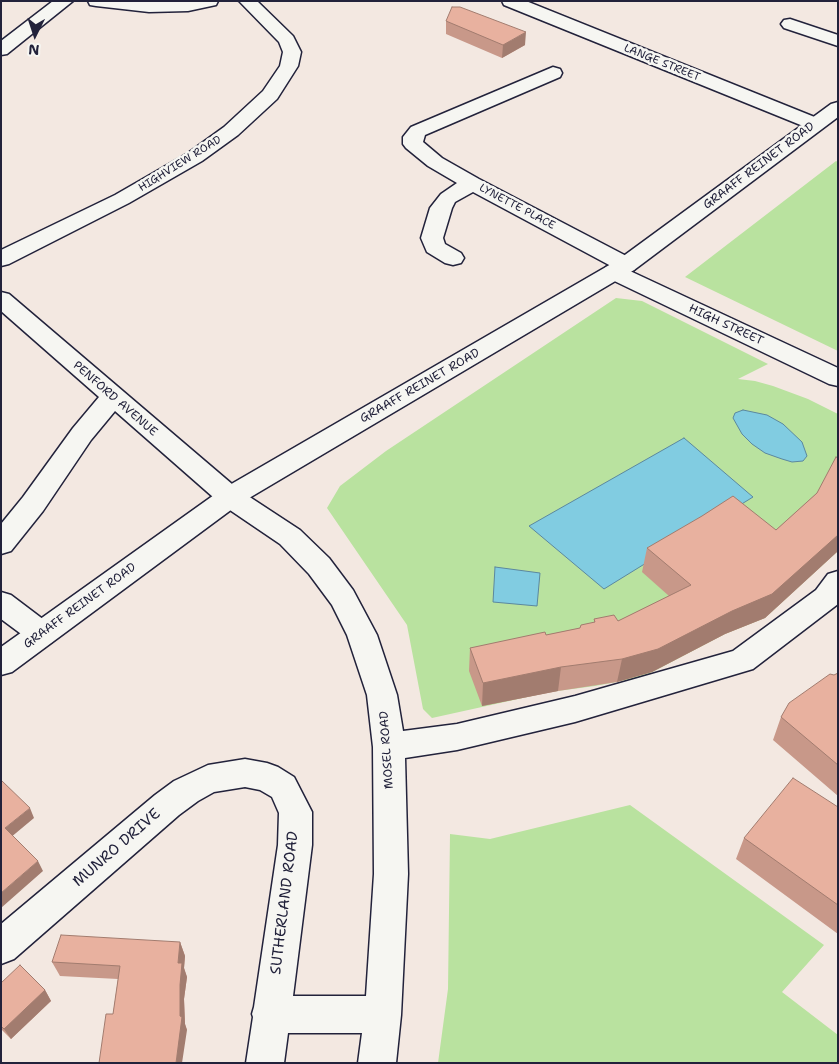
<!DOCTYPE html>
<html>
<head>
<meta charset="utf-8">
<style>
  body { margin:0 }
  #map { position:relative; width:839px; height:1064px; overflow:hidden; background:#f3e8e1; font-family:"Shantell Sans",sans-serif }
  canvas { display:block }
  .frame { position:absolute; inset:0; border:2px solid #22223b; pointer-events:none }
  .north { position:absolute; left:10px; top:10px; width:50px; height:50px; -webkit-text-stroke:4px #f6f6f2; paint-order:stroke; rotate:184deg; font-size:14px; font-weight:700; line-height:20px; text-align:center; color:#22223b }
  .north::after { content:''; display:block; margin:auto; width:18px; height:22px; background:#22223b; clip-path:polygon(50% 0,100% 100%,50% 72%,0 100%) }
</style>
</head>
<body>
<div id="map">
<canvas width="839" height="1064"></canvas>
<div class="frame"></div>
<div class="north">N</div>
</div>
<script>
const context = document.querySelector('canvas').getContext('2d');
context.lineJoin = 'round';
function fillPath(path, color) {
  context.fillStyle = color;
  context.fill(path, 'evenodd');
}
function toPath(rows) {
  const path = new Path2D();
  for (const r of rows) {
    path.moveTo(r[0], r[1]);
    for (let i = 2; i < r.length; i += 2) path.lineTo(r[i], r[i + 1]);
  }
  return path;
}
function trace(path, color, width, dash) {
  context.strokeStyle = color;
  context.lineWidth = width;
  context.lineCap = dash ? 'butt' : 'round';
  context.setLineDash(dash || []);
  context.stroke(path);
}
function write(font, color, halo, rows, align = 'center') {
  context.font = font + ' "Shantell Sans",sans-serif';
  context.lineWidth = 5;
  context.setLineDash([]);
  context.textBaseline = 'middle';
  context.strokeStyle = halo;
  context.fillStyle = color;
  for (const [text, x, y, turn = 0] of rows) {
    context.save();
    context.translate(x, y);
    context.rotate((+turn || 0) * Math.PI / 180);
    context.textAlign = isNaN(turn) ? turn : align;
    if (halo) context.strokeText(text, 0, 0);
    context.fillText(text, 0, 0);
    context.restore();
  }
}
fillPath(toPath([
  [836,161,838,162,838,351,685,277],
  [616,298,642,301,768,364,738,379,755,381,773,386,808,399,838,414,838,551,765,618,725,634,643,677,595,686,550,692,432,718,423,709,407,625,327,508,340,486,386,451],
  [630,805,824,945,782,992,838,1035,838,1063,438,1063,448,989,450,834,490,839]
]), '#b9e29f');
const water = toPath([
  [743,410,767,415,783,424,802,442,807,456,803,461,792,462,782,459,765,453,752,444,742,434,733,418,735,413,743,410],
  [684,438,753,497,604,589,529,526,684,438],
  [495,567,540,573,537,606,493,602,495,567]
]);
fillPath(water, '#81cce1');
trace(water, '#5b889f', 1);
const minor = toPath([
  [53,1,73,1,7,54,1,55,1,41,53,1],
  [88,1,149,2,218,1,216,5,188,11,149,12,96,6,90,5,88,1],
  [239,1,257,1,293,36,301,52,298,66,277,99,238,135,202,161,129,203,9,264,1,266,1,250,115,195,188,153,224,127,263,91,280,66,283,52,279,42,239,1],
  [502,1,526,1,822,120,825,124,822,128,815,130,808,128,504,5,502,1],
  [790,19,838,35,838,46,784,28,781,24,784,20,790,19],
  [553,67,560,69,562,73,560,77,425,135,423,142,442,158,479,179,634,260,637,265,634,270,630,271,838,368,838,386,829,384,606,277,603,272,606,267,611,266,473,192,455,202,452,208,443,238,445,244,461,253,464,258,461,263,453,265,445,263,427,252,421,238,430,208,441,194,457,183,428,166,406,148,403,144,403,137,411,127,553,67],
  [1,292,9,294,239,490,300,530,329,558,353,590,377,635,397,695,403,731,457,724,575,696,733,651,816,590,828,574,838,571,838,604,753,669,575,722,457,750,405,758,408,874,401,1015,396,1063,358,1063,362,1033,288,1033,284,1063,246,1063,253,1017,252,1014,254,1007,278,845,279,813,272,797,260,790,245,787,214,792,198,801,179,815,14,959,1,964,1,924,155,795,174,781,208,765,245,759,267,763,278,767,294,777,312,812,312,845,293,996,366,996,374,874,373,747,367,695,347,635,332,605,309,574,280,544,221,504,115,411,91,440,43,511,11,551,1,554,1,524,23,497,73,428,99,397,1,311,1,292],
  [1,592,11,595,52,626,57,634,52,642,42,646,32,642,1,619,1,592]
]);
const major = toPath([
  [838,102,838,117,634,270,239,504,12,672,1,675,1,647,221,490,618,260,831,104,838,102]
]);
trace(minor, '#22223b', 3);
trace(major, '#22223b', 3);
fillPath(minor, '#f6f6f2');
fillPath(major, '#f6f6f2');
fillPath(toPath([
  [446,21,525,45,502,58,446,34],
  [838,458,838,551,765,618,725,634,652,672,617,682,558,691,482,706,469,671,470,648,546,635,580,628,594,622,594,619,618,621,669,596,642,572,647,548,776,530,817,493],
  [838,673,838,796,773,740,781,717],
  [838,807,838,934,736,859,744,838],
  [180,942,185,956,184,968,187,977,184,999,185,1024,187,1030,113,1014,118,979,60,976,52,962],
  [1,983,45,990,51,1001,11,1039,1,1029]
]), '#c89889');
fillPath(toPath([
  [526,32,525,45,502,58,503,45],
  [838,535,838,551,765,618,725,634,652,672,617,682,622,659],
  [561,667,558,691,482,706,483,683],
  [30,808,34,818,10,838,5,828],
  [38,861,43,871,1,908,1,893],
  [180,942,185,956,184,968,187,977,184,999,185,1024,187,1030,182,1063,176,1063,180,1016,178,963],
  [45,990,51,1001,11,1039,4,1029]
]), '#a27c6f');
const building = toPath([
  [452,7,460,7,526,32,503,45,446,21,452,7],
  [836,457,838,458,838,535,772,594,732,611,658,649,622,659,561,667,483,683,470,648,545,632,546,635,580,628,581,625,595,622,594,619,614,615,618,621,691,585,647,548,702,516,733,496,776,530,817,493,836,457],
  [838,673,838,765,781,717,789,703,830,674,834,675,838,673],
  [793,778,838,807,838,905,744,838,793,778],
  [1,780,30,808,5,828,38,861,1,893,1,780],
  [61,935,180,942,178,963,182,963,180,985,180,1016,182,1017,176,1063,99,1063,106,1014,113,1014,120,966,52,962,61,935],
  [20,965,45,990,4,1029,1,1026,1,983,20,965]
]);
fillPath(building, '#e8b19f');
trace(building, '#a27c6f', 1);
write('11px', '#22223b', '#f6f6f2', [
  ["LANGE STREET",662,63,22],
  ["HIGHVIEW ROAD",180,164,-32],
  ["LYNETTE PLACE",517,207,28]
]);
write('12px', '#22223b', '#f6f6f2', [
  ["GRAAFF REINET ROAD",759,166,-37],
  ["HIGH STREET",726,325,25],
  ["GRAAFF REINET ROAD",420,386,-30],
  ["PENFORD AVENUE",115,399,41],
  ["GRAAFF REINET ROAD",80,606,-36],
  ["MOSEL ROAD",387,750,-94]
]);
write('15px', '#22223b', '#f6f6f2', [
  ["MUNRO DRIVE",117,848,-41],
  ["SUTHERLAND ROAD",285,903,-83]
]);
</script>
</body>
</html>
